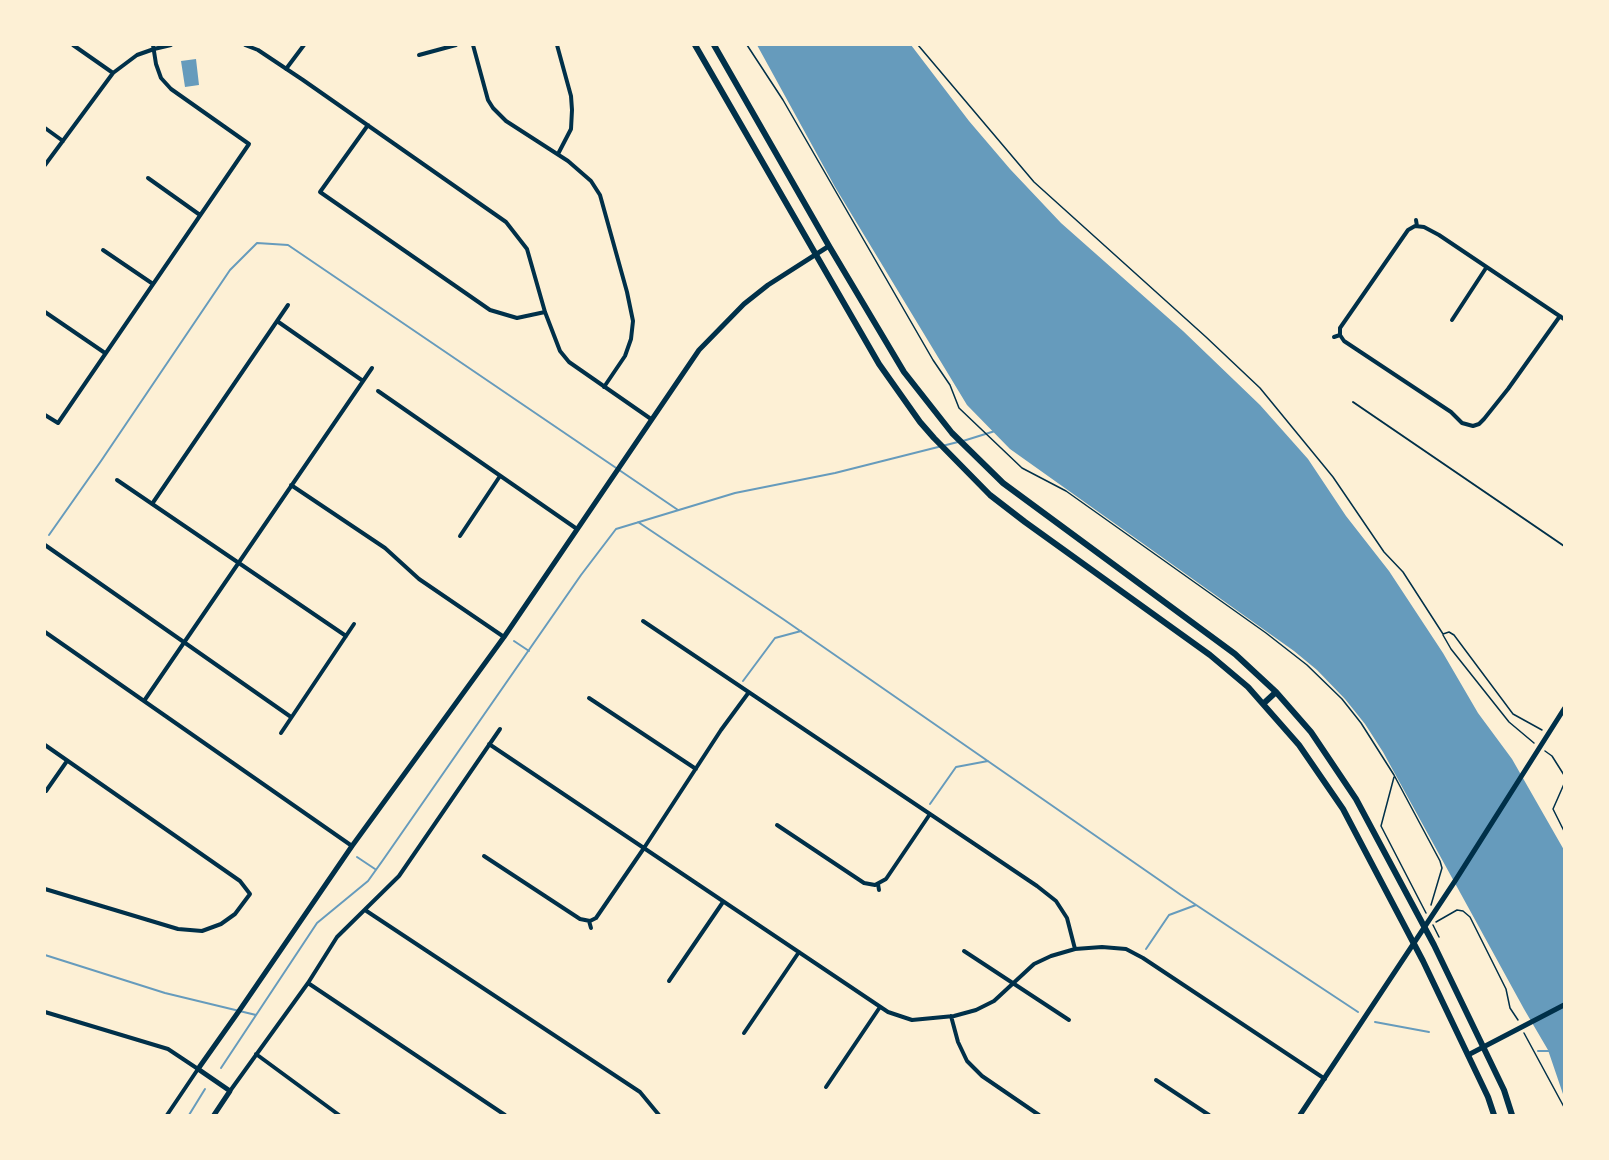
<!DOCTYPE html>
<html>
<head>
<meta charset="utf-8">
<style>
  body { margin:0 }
  #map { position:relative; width:1609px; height:1160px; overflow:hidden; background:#fdf0d5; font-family:Helvetica,sans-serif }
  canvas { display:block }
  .frame { position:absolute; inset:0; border:46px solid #fdf0d5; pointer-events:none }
</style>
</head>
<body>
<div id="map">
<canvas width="1609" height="1160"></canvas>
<div class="frame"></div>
</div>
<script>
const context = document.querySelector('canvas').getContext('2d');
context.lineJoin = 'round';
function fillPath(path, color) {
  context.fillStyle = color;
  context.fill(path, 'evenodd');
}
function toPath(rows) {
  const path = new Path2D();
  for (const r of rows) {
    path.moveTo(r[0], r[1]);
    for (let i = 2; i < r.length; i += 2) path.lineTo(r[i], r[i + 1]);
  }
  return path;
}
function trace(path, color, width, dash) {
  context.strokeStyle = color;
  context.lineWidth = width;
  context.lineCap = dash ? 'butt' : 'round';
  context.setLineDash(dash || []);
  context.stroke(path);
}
fillPath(toPath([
  [757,45,911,45,969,121,1010,169,1061,223,1183,331,1260,405,1308,459,1346,516,1389,571,1443,653,1478,713,1512,759,1564,850,1564,1097,1548,1050,1524,1009,1383,752,1365,724,1345,699,1317,670,1294,651,1010,449,967,405,835,187],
  [196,59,199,85,185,87,181,61]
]), '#669bbc');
trace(toPath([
  [963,441,995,431],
  [638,522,783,619,1181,895,1358,1012],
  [49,535,101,461,230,270,257,243,288,245,678,510],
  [514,641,529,651],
  [743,681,775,638,801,631],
  [930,804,956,767,988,761],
  [357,857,375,869],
  [1146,949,1169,915,1196,905],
  [45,955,165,993,256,1015],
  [1375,1022,1429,1032],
  [1538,1051,1549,1051],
  [221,1068,317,923,368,881,383,860,581,575,616,529,735,493,835,473,958,442],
  [189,1115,205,1089]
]), '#669bbc', 2);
trace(toPath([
  [747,45,783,100,933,360,950,385,959,408,1022,468,1066,491,1266,633,1307,665,1342,699,1361,723,1394,775,1440,861,1442,868,1431,905],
  [918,45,1034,182,1206,337,1260,388,1333,477,1384,552,1403,572,1443,634,1449,632,1454,635,1513,714,1542,730],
  [1443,635,1451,649,1509,722,1534,743],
  [1545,751,1552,756,1564,775],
  [1394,777,1381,826,1426,913],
  [1564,784,1553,809,1564,831],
  [1436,922,1457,910,1463,911,1470,917,1506,989,1510,1008,1518,1020],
  [1433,925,1439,937],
  [1524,1033,1564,1107]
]), '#003049', 1.5);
trace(toPath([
  [1353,402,1564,546]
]), '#003049', 2);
trace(toPath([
  [73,45,113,73],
  [245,45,258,50,303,80,506,222,527,249,545,312,560,351,569,362,651,419],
  [473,45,488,100,493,108,506,121,568,161,591,181,600,195,627,292,633,321,631,339,625,356,604,387],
  [557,45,571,96,572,110,571,129,558,154],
  [419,55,456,45],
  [286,69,304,45],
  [368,125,320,192,490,310,517,318,545,312],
  [45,128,63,141],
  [45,165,113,73,137,55,154,49,171,45],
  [148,178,200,215],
  [1416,220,1417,226],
  [103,250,153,284],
  [45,312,105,353],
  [1560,316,1508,389,1484,419,1479,424,1473,426,1462,423,1451,412,1344,341,1340,335,1340,328,1408,230,1415,226,1424,227,1439,235,1564,319],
  [1452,320,1486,268],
  [277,321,363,381],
  [1334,337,1340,335],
  [378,391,577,529],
  [45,415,58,423,249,144,171,89,161,78,156,64,153,45],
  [117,480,346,636],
  [291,485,385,548,419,579,504,637],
  [152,504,288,305],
  [460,536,500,476],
  [45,545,291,717],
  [643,621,1037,886,1056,901,1067,918,1075,949],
  [45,632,352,846],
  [589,698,696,769],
  [144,701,372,368],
  [281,733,354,624],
  [489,744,888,1012,912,1020,954,1016,976,1010,994,1001,1034,964,1051,956,1075,949,1102,947,1126,949,1143,958,1325,1079],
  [45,745,240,881,250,894,235,914,221,924,202,931,178,929,45,889],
  [46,791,67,761],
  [777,825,864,883,875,885,886,879,930,814],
  [484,856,580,919,590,921,596,918,644,848,721,730,749,692],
  [878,884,879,890],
  [365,910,640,1092,659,1115],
  [589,921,591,928],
  [964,951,1069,1020],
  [669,981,723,902],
  [308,983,505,1115],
  [45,1012,168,1049,198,1069,167,1115],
  [951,1016,958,1042,967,1061,982,1076,1039,1115],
  [744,1033,799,952],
  [256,1054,339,1115],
  [1156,1080,1209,1115],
  [826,1087,880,1007],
  [230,1091,308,983,337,937,399,876,500,729]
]), '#003049', 4);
trace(toPath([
  [214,1115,230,1091,198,1069,239,1011,352,846,504,637,699,350,744,304,768,285,829,246],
  [1300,1115,1455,881,1564,709]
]), '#003049', 5);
trace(toPath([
  [1468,1055,1564,1005]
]), '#003049', 5);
trace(toPath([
  [695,45,879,364,920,422,934,438,990,495,1025,522,1210,655,1248,687,1299,745,1343,809,1364,849,1423,961,1488,1097,1494,1115],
  [714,45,829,246,904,372,952,433,1003,483,1235,654,1276,692,1311,732,1356,799,1434,945,1504,1090,1512,1115],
  [1263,704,1276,692]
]), '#003049', 6);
</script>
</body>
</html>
